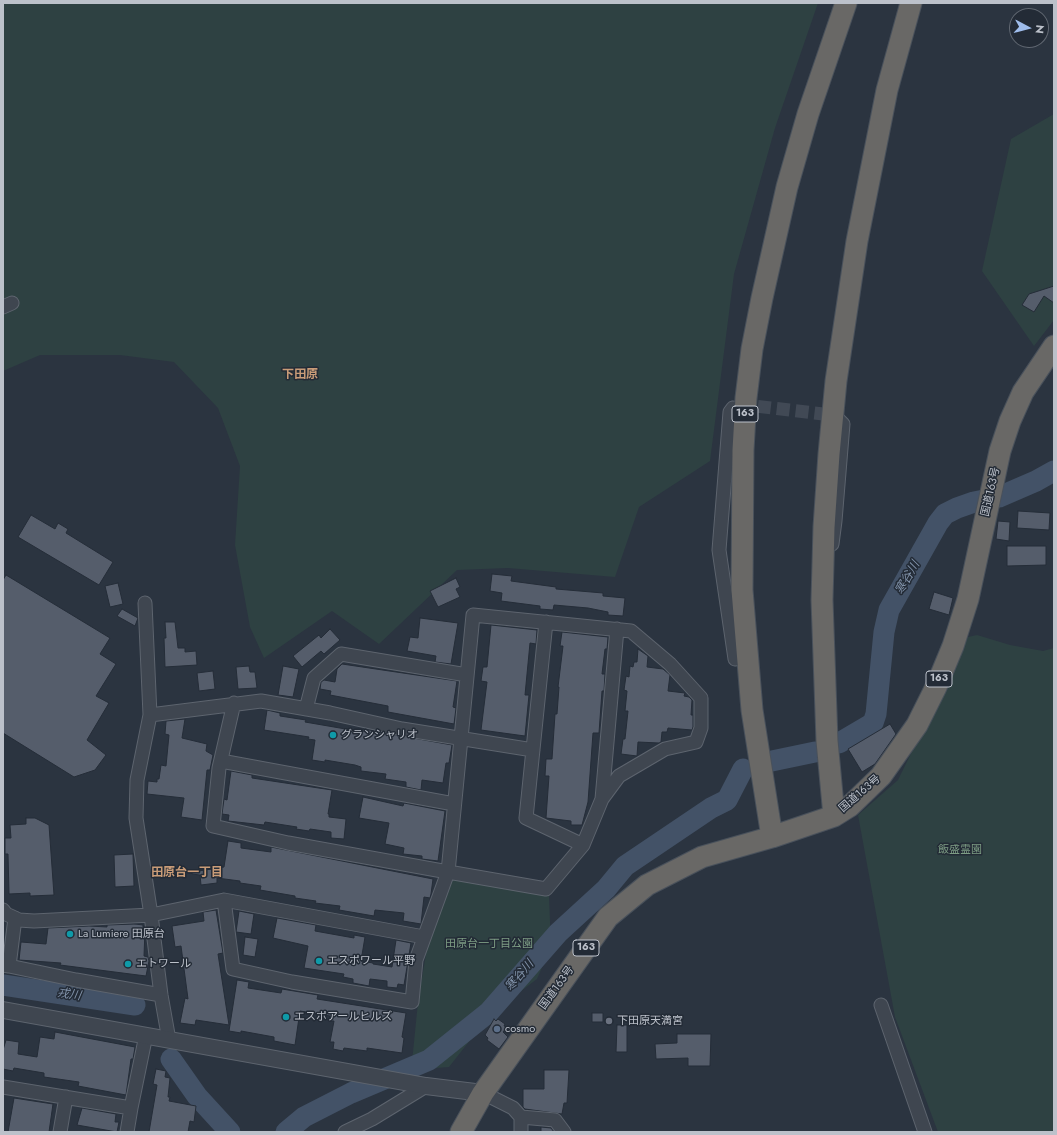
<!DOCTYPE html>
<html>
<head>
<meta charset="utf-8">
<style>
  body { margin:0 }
  #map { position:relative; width:1057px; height:1135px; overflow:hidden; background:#2b3440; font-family:Jost,sans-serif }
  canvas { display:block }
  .frame { position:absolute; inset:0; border:4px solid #bcc1ca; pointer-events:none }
  .north { position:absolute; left:1009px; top:8px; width:40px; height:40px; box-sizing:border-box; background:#232b36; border:1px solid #606771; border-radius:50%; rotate:97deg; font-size:11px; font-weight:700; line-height:16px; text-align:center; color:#bcc1ca }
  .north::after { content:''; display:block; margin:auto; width:14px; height:18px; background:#9fbdec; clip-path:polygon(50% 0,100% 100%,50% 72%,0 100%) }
</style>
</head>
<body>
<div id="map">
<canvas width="1057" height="1135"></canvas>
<div class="frame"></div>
<div class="north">N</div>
</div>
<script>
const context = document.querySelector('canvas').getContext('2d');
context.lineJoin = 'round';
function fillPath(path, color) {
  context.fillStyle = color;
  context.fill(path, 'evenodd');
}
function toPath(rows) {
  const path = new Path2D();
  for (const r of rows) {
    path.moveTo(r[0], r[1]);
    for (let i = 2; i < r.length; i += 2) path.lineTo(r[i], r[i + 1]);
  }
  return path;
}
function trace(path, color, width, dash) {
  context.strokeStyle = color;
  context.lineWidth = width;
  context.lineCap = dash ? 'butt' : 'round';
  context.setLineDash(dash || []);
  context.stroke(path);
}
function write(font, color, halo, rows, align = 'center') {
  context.font = font + ' Jost,"Noto Sans JP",sans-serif';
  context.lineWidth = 3;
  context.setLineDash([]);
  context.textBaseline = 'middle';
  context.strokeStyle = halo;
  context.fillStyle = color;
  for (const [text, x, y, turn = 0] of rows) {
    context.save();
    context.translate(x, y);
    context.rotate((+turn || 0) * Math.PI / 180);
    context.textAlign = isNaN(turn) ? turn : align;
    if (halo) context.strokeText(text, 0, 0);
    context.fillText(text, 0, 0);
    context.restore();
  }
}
fillPath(toPath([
  [3,3,818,3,775,128,734,274,710,461,639,507,615,577,508,568,457,570,379,644,332,611,264,658,250,627,235,545,240,466,218,408,174,362,120,355,40,355,3,371],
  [1054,114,1054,320,1034,346,982,271,1011,139],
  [977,635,1010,645,1043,651,1054,648,1054,1132,938,1132,895,1017,858,815,898,780,968,637],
  [450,879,549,896,551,947,537,979,505,1003,475,1034,449,1067,422,1069,412,1062,418,1002,428,942]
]), '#2e4142');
trace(toPath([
  [839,743,873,723,876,714,884,632,889,610,938,523,945,514,957,508,974,502,999,497,1036,481,1054,471],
  [767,762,815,752],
  [3,985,135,1005],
  [171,1059,197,1096,230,1132],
  [286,1132,304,1117,351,1093,429,1060,489,1012,558,933,606,889,625,866,711,808,727,800,743,769]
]), '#435267', 21);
const building = toPath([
  [1054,286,1054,303,1044,296,1034,312,1022,305,1029,294,1054,286],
  [1018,511,1050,513,1049,530,1017,528,1018,511],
  [31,515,55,529,58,523,68,529,66,533,113,562,99,585,18,537,31,515],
  [998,521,1010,522,1009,541,996,539,998,521],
  [1007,546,1046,546,1046,565,1007,566,1007,546],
  [492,574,512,576,511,581,556,587,556,589,603,593,603,596,625,598,623,616,608,615,608,612,588,608,554,605,553,610,540,609,540,606,501,601,502,593,490,591,492,574],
  [6,575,110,638,100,654,116,664,96,696,109,703,87,740,106,755,95,770,74,777,3,733,3,580,6,575],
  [456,578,460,587,456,589,460,597,438,607,430,591,456,578],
  [118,583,123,604,110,607,105,586,118,583],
  [934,592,953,598,949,615,929,609,934,592],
  [122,609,138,618,135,626,117,616,122,609],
  [420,618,458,623,451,664,435,662,436,656,407,651,410,637,418,638,420,618],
  [165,622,175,622,178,648,185,648,185,652,196,651,197,665,165,667,164,638,166,638,165,622],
  [491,625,537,630,536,644,530,643,525,695,529,695,525,736,481,730,487,682,481,681,483,667,487,667,491,625],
  [330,629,340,640,324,654,321,651,302,667,293,656,319,635,321,638,330,629],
  [562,632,608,637,607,649,605,649,602,674,605,674,604,691,602,691,599,733,593,733,588,802,582,825,571,825,571,821,546,818,549,776,545,776,546,759,552,759,555,714,557,714,559,687,558,687,563,646,560,646,562,632],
  [638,649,648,656,647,667,663,669,670,675,668,691,685,693,684,696,689,697,692,700,691,715,693,715,693,727,692,730,668,728,667,732,662,732,661,742,659,743,638,742,637,756,621,754,623,739,625,739,628,711,625,711,627,691,624,690,626,676,629,677,630,666,633,667,634,662,637,662,638,649],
  [342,664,457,681,453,707,456,708,454,724,388,712,388,706,330,695,331,691,320,689,321,682,324,680,335,682,337,669,342,664],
  [249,666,250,672,255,672,257,688,238,689,236,667,249,666],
  [283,666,299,669,293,697,278,695,283,666],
  [213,671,215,689,199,691,197,673,213,671],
  [267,710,280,713,280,716,306,720,305,722,363,732,363,729,369,730,452,745,449,763,446,763,443,783,422,780,421,790,406,787,406,782,385,779,386,774,361,771,361,767,355,765,325,760,325,762,312,760,315,740,308,739,309,737,264,730,267,710],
  [185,719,182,738,207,744,206,751,213,755,210,770,207,770,202,820,181,817,184,798,147,794,148,781,157,782,157,779,159,779,161,765,166,766,169,735,165,734,166,721,185,719],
  [890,724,896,734,875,764,862,772,848,749,890,724],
  [231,771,252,775,252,778,332,790,328,814,329,814,329,817,346,819,344,839,331,838,331,832,310,829,309,831,296,829,297,827,265,822,264,825,228,821,229,815,222,814,224,799,227,800,231,771],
  [363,797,403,806,404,803,445,811,438,861,422,859,422,856,403,854,404,848,385,844,389,823,359,818,363,797],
  [26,818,35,818,49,825,54,895,30,896,30,893,9,894,8,854,5,854,5,838,11,838,10,825,26,824,26,818],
  [228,841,241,843,241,848,271,852,271,847,433,879,431,894,430,898,424,897,421,924,403,921,404,913,375,910,374,916,339,910,340,906,315,903,316,901,295,898,295,896,260,890,261,886,240,883,240,881,217,878,217,883,201,885,200,875,192,874,192,872,224,867,228,841],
  [133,854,134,886,115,887,114,855,133,854],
  [216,910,223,953,218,954,229,1025,196,1020,195,1025,180,1023,185,998,188,999,181,946,175,947,172,926,204,921,203,912,216,910],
  [239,911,254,914,251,934,236,932,239,911],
  [277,918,316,925,315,931,354,938,354,935,365,937,361,961,373,963,373,964,392,967,396,940,411,943,404,985,398,984,397,988,387,987,387,981,370,979,369,986,353,983,353,979,343,977,344,974,304,968,308,946,273,938,277,918],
  [135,924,143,925,143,929,145,930,144,956,148,957,149,961,146,976,60,965,61,963,19,960,21,942,46,944,48,928,89,926,107,927,107,925,135,924],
  [245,937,258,939,255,957,243,955,245,937],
  [237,980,249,982,248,988,281,993,282,989,318,995,317,999,406,1013,402,1037,404,1038,402,1053,367,1048,367,1051,344,1048,343,1051,333,1049,334,1042,330,1042,334,1021,330,1021,330,1016,300,1011,295,1045,274,1041,274,1037,241,1031,241,1033,229,1031,237,980],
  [592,1013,603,1013,603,1022,592,1022,592,1013],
  [494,1019,496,1021,498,1019,505,1024,504,1026,507,1027,503,1032,508,1037,499,1049,487,1040,488,1038,485,1035,494,1019],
  [617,1025,627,1025,627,1052,616,1052,617,1025],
  [55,1032,135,1047,133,1059,131,1059,126,1095,78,1086,79,1082,44,1077,44,1073,14,1068,13,1071,3,1069,3,1050,6,1040,19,1042,18,1054,37,1057,40,1037,54,1039,55,1032],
  [677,1034,711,1034,710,1066,688,1066,688,1058,656,1059,655,1044,677,1043,677,1034],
  [156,1069,166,1071,165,1077,170,1078,168,1097,170,1097,169,1101,196,1106,194,1122,190,1121,188,1132,149,1132,157,1085,153,1084,156,1069],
  [544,1070,569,1070,567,1103,564,1103,562,1114,525,1109,523,1107,523,1089,544,1089,544,1070],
  [14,1098,53,1104,49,1132,8,1132,14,1098],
  [82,1108,116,1114,115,1122,119,1122,117,1132,77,1125,82,1108],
  [541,1127,551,1128,554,1132,541,1132,541,1127]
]);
fillPath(building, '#555d6b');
trace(building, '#252d38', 1);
trace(toPath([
  [739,408,755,406,823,414,838,419]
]), '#414955', 13, [13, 6]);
const minor = toPath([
  [3,307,12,303],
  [733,408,730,412,719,550,735,659],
  [832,544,835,521,843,424,839,420],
  [145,603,150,715,137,780,136,818,151,915,161,995,169,1040],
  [546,622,526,818,583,845],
  [306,709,314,678,341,654,467,675],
  [150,715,261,701,330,713,402,729,533,750],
  [221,761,454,804],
  [602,799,617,629],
  [224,900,233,969,292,982,412,1002,416,960,448,872,473,615,631,631,670,664,701,698,701,728,696,742,665,749,619,776,602,799,583,845,546,889,448,872,288,843,213,826,219,768,234,703],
  [3,910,6,914,19,920,34,921,151,915,224,900,424,937],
  [3,965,9,966,15,918],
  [9,966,76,980,161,995],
  [881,1005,925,1132],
  [3,1087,131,1108,146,1035],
  [483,1093,513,1108,521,1117,521,1132],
  [521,1117,555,1120,564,1132],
  [60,1132,66,1097],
  [127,1132,131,1108],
  [345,1132,372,1119,426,1086]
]);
const tertiary = toPath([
  [3,1010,426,1086,483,1093]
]);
const trunk = toPath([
  [834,816,827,741,822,600,824,527,829,454,836,381,857,241,887,90,911,3],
  [772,837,752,710,742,590,743,450,746,398,752,349,762,298,787,187,808,114,846,3],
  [461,1132,483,1093,608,917,647,885,702,857,772,837,834,816,850,806,881,776,917,725,936,687,953,646,968,599,1000,451,1010,421,1023,392,1054,346]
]);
trace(minor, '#5d646e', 15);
trace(tertiary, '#5d646e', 18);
trace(trunk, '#49515b', 23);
trace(minor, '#3f4650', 13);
trace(tertiary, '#3f4650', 16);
trace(trunk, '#696866', 21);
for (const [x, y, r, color] of [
  [333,735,4,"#0f9aa8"],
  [70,934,4,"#0f9aa8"],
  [319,961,4,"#0f9aa8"],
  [128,964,4,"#0f9aa8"],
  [286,1017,4,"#0f9aa8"],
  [609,1021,4,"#6b7280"],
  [497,1029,4,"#5c6f8a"]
]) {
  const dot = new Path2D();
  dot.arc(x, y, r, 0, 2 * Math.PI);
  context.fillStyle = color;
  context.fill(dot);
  trace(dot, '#232b36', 1.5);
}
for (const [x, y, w] of [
  [745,414,26],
  [939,679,26],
  [586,948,26]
]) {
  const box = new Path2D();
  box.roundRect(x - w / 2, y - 8, w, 16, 3);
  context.fillStyle = '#232b36';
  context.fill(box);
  trace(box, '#bcc1ca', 1);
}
write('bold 10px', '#bcc1ca', null, [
  ["163",745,414],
  ["163",939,679],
  ["163",586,948]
]);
write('11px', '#bcc1ca', '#232b36', [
  ["国道163号",991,492,-77],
  ["国道163号",860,794,-41],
  ["国道163号",557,988,-54]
]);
write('11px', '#bcc1ca', '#232b36', [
  ["グランシャリオ",341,735],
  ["La Lumiere 田原台",78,934],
  ["エスポワール平野",327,961],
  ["エトワール",136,964],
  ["エスポアールヒルズ",294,1017],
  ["下田原天満宮",617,1021],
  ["cosmo",505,1029]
], 'left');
write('11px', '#7d9d84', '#232b36', [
  ["飯盛霊園",960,850],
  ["田原台一丁目公園",489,944]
]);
write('bold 12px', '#c99c78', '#232b36', [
  ["下田原",300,375],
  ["田原台一丁目",187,873]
]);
write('italic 12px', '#8192a9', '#232b36', [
  ["寒谷川",908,578,-60],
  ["寒谷川",520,976,-49],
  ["戎川",69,995,9]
]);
</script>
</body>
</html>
